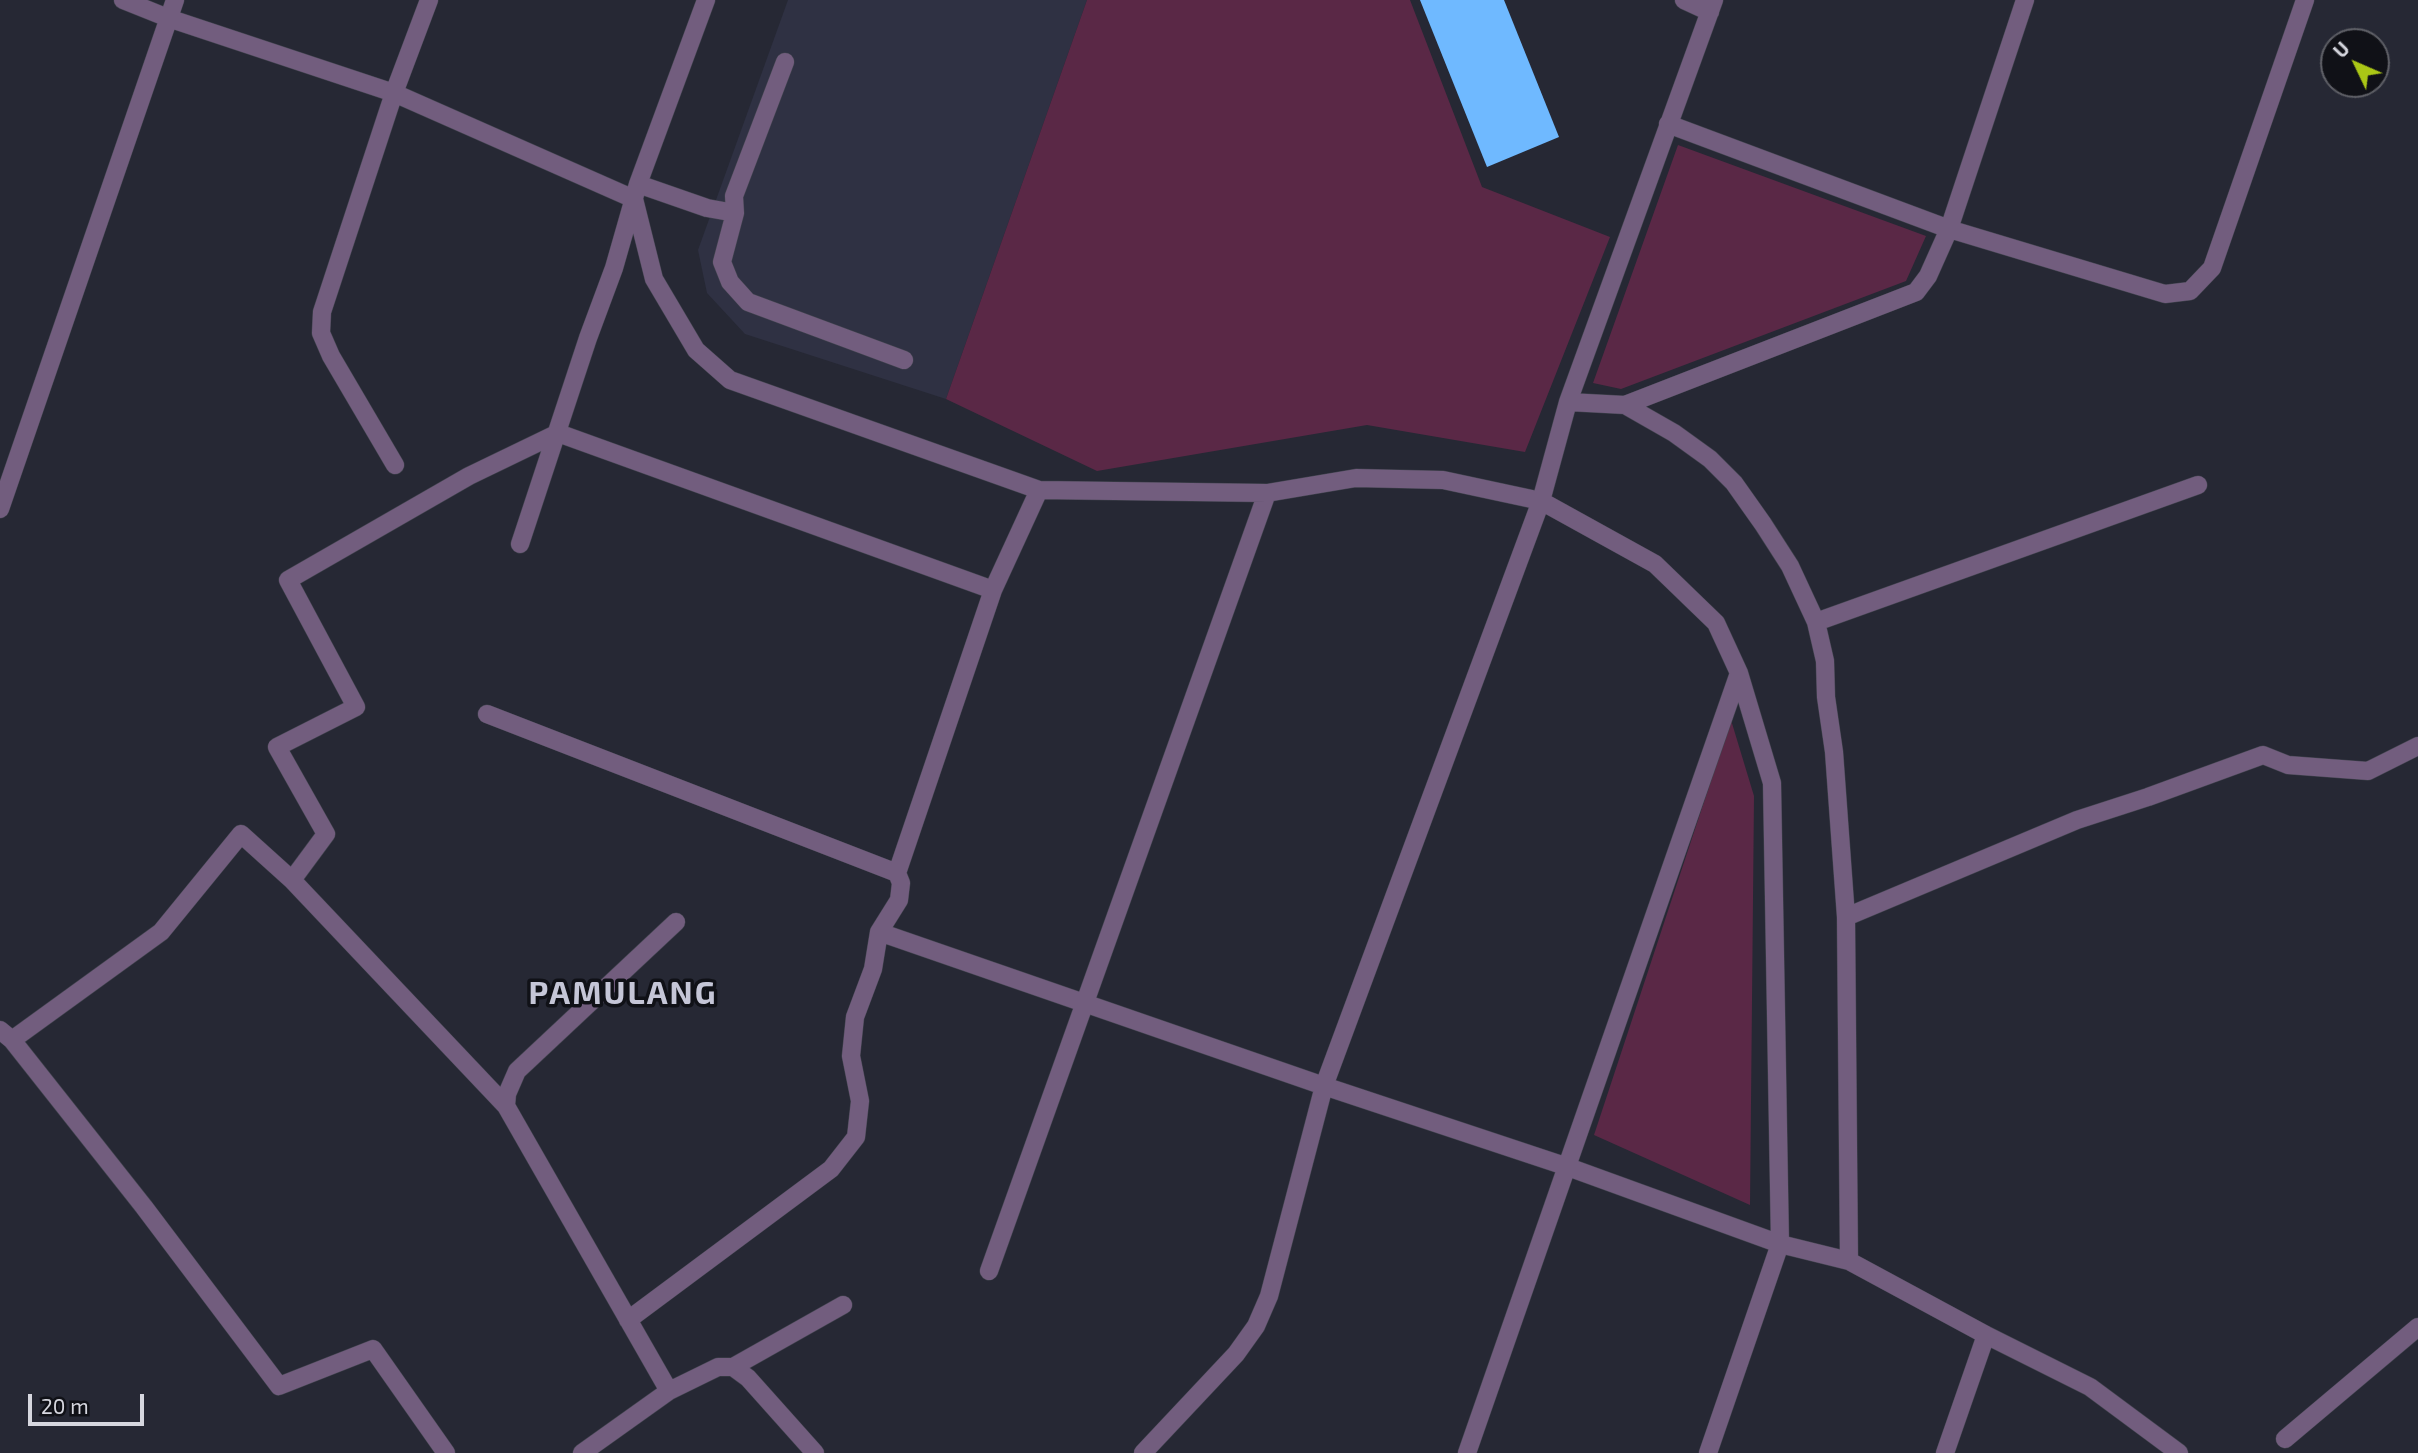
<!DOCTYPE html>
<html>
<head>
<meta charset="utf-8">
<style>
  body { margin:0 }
  #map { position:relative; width:2418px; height:1453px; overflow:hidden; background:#262834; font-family:"Exo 2",sans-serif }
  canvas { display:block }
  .north { position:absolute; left:2320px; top:28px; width:70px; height:70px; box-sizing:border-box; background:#101117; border:2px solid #5f6067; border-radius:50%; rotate:314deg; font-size:19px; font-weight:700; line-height:28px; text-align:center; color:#d6d7df }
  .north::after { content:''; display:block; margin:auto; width:24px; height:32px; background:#abc716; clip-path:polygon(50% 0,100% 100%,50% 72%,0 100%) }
  .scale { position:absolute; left:28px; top:1394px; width:116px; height:32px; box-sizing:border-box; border:4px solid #d6d7df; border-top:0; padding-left:9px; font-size:21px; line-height:24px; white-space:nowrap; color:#d6d7df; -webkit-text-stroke:5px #101117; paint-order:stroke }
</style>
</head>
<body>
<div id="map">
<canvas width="2418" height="1453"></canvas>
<div class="north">U</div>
<div class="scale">20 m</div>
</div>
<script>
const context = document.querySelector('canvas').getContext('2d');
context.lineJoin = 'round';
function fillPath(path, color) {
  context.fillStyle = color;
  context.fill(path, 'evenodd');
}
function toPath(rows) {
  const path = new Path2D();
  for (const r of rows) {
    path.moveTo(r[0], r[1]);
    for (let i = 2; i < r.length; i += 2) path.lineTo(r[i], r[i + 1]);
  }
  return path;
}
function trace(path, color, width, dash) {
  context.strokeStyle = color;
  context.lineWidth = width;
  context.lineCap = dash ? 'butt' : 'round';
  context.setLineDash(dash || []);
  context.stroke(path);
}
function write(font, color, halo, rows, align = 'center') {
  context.font = font + ' "Exo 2",sans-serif';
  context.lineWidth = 7;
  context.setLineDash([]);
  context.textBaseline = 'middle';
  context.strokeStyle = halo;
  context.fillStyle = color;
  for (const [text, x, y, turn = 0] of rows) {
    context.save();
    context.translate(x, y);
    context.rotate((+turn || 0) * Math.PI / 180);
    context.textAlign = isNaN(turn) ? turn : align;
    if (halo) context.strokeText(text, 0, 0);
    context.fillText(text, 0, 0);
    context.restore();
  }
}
fillPath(toPath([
  [788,0,1087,0,946,399,745,334,707,293,698,250]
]), '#2f3143');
fillPath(toPath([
  [1087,0,1410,0,1482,187,1610,237,1525,452,1367,425,1097,471,946,399],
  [1678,145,1926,236,1906,281,1621,389,1593,383],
  [1731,720,1754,796,1750,1205,1594,1135]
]), '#5a2846');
fillPath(toPath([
  [1420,0,1504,0,1559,137,1487,167]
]), '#6fb9ff');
const minor = toPath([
  [123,0,168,18,394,93,634,199,654,279,696,350,730,380,1039,490,1267,493,1356,478,1443,480,1541,501,1655,564,1716,623,1739,673,1772,783,1780,1244,1708,1453],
  [1684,0,1710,12],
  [785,62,734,196,735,213,722,262,730,282,748,302,904,360],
  [1668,124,1949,229,2165,294,2190,291,2212,268,2305,0],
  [638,184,707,208,735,213],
  [1568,402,1625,405,1674,433,1710,459,1734,483,1763,524,1790,566,1816,622,1825,661,1826,697,1834,752,1846,917,1849,1261],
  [1625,405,1916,292,1928,276,1949,229,2025,0],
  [395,465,331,356,321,333,322,312,394,93,429,0],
  [0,509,175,0],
  [520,544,588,338,614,268,638,184,706,0],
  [1816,622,2198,485],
  [487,714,897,873],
  [1846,917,2077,820,2148,797,2263,755,2288,765,2368,771,2418,746],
  [879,932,1324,1086,1568,1167,1780,1244,1849,1261,1986,1335,2090,1387,2179,1453],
  [0,1030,12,1040,144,1207,279,1386,373,1349,446,1453],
  [12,1040,161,932,241,834,292,880],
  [506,1106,292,880,326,834,277,747,356,707,288,580,469,476,558,433,993,590],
  [989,1271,1267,493],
  [628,1320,831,1169,856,1137,860,1101,851,1056,855,1017,873,969,879,932,899,900,901,883,897,873,993,590,1039,490],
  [733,1367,843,1305],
  [669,1391,506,1106,507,1094,517,1071,676,922],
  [2285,1439,2418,1327],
  [582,1453,669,1391,718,1367,733,1367,748,1378,815,1453],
  [1143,1453,1236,1354,1256,1326,1269,1296,1324,1086,1541,501,1568,402,1714,0],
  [1467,1453,1739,673],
  [1945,1453,1986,1335]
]);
trace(minor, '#42444f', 19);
trace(minor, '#725d7e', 18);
context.letterSpacing = '2px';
write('bold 32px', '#c5c6d7', '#101117', [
  ["PAMULANG",623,993]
]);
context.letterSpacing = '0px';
</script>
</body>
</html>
